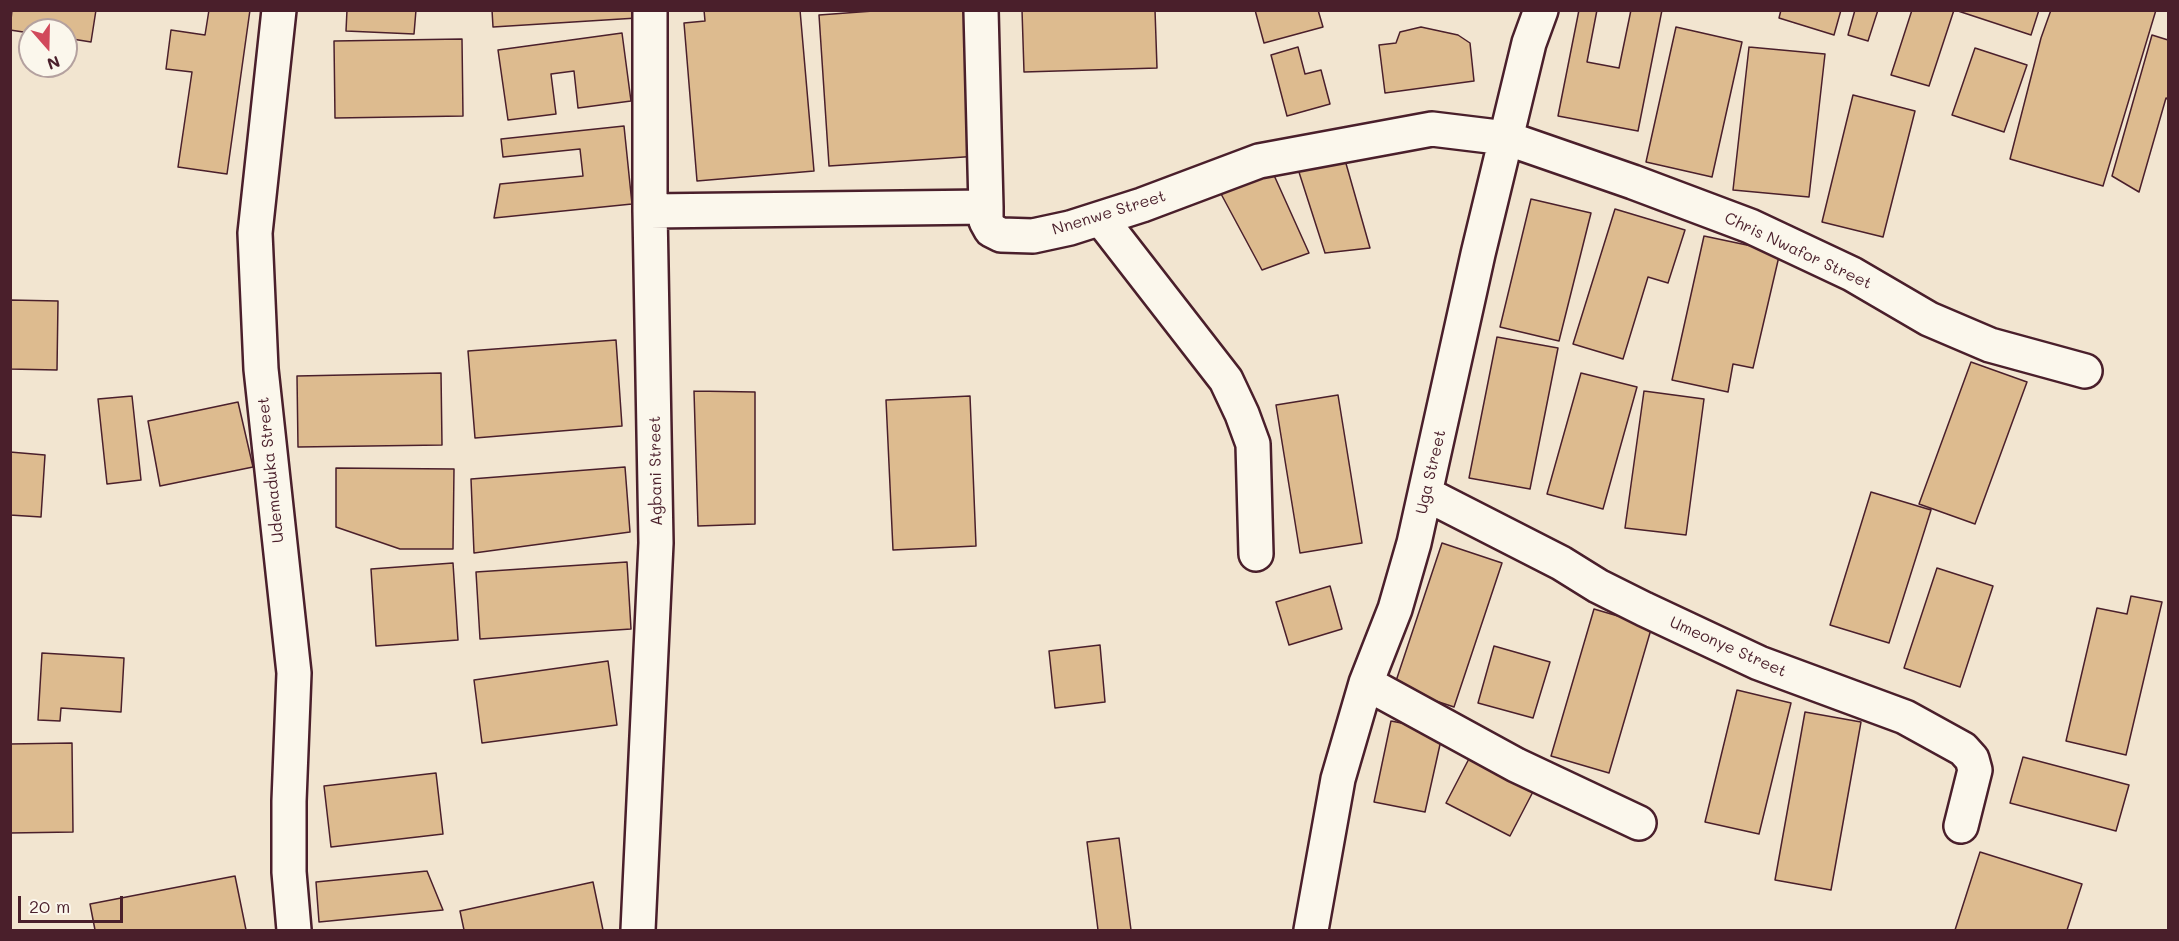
<!DOCTYPE html>
<html>
<head>
<meta charset="utf-8">
<style>
  body { margin:0 }
  #map { position:relative; width:2179px; height:941px; overflow:hidden; background:#f2e5d0; font-family:Mali,sans-serif }
  canvas { display:block }
  .frame { position:absolute; inset:0; border:12px solid #4a1f2b; pointer-events:none }
  .north { position:absolute; left:18px; top:18px; width:60px; height:60px; box-sizing:border-box; background:#fbf7ec; border:2px solid #b4a19f; border-radius:50%; rotate:160deg; font-size:16px; font-weight:700; line-height:24px; text-align:center; color:#4a1f2b }
  .north::after { content:''; display:block; margin:auto; width:21px; height:27px; background:#d1495b; clip-path:polygon(50% 0,100% 100%,50% 72%,0 100%) }
  .scale { position:absolute; left:18px; top:896px; width:105px; height:27px; box-sizing:border-box; border:3px solid #4a1f2b; border-top:0; padding-left:8px; font-size:18px; line-height:21px; white-space:nowrap; color:#4a1f2b; -webkit-text-stroke:4px #fbf7ec; paint-order:stroke }
</style>
</head>
<body>
<div id="map">
<canvas width="2179" height="941"></canvas>
<div class="frame"></div>
<div class="north">N</div>
<div class="scale">20 m</div>
</div>
<script>
const context = document.querySelector('canvas').getContext('2d');
context.lineJoin = 'round';
function fillPath(path, color) {
  context.fillStyle = color;
  context.fill(path, 'evenodd');
}
function toPath(rows) {
  const path = new Path2D();
  for (const r of rows) {
    path.moveTo(r[0], r[1]);
    for (let i = 2; i < r.length; i += 2) path.lineTo(r[i], r[i + 1]);
  }
  return path;
}
function trace(path, color, width, dash) {
  context.strokeStyle = color;
  context.lineWidth = width;
  context.lineCap = dash ? 'butt' : 'round';
  context.setLineDash(dash || []);
  context.stroke(path);
}
function write(font, color, halo, rows, align = 'center') {
  context.font = font + ' Mali,sans-serif';
  context.lineWidth = 4.5;
  context.setLineDash([]);
  context.textBaseline = 'middle';
  context.strokeStyle = halo;
  context.fillStyle = color;
  for (const [text, x, y, turn = 0] of rows) {
    context.save();
    context.translate(x, y);
    context.rotate((+turn || 0) * Math.PI / 180);
    context.textAlign = isNaN(turn) ? turn : align;
    if (halo) context.strokeText(text, 0, 0);
    context.fillText(text, 0, 0);
    context.restore();
  }
}
const building = toPath([
  [12,10,96,10,91,42,66,38,66,30,30,30,30,33,10,30,12,10],
  [209,10,250,10,227,174,178,167,192,72,166,69,171,30,205,35,209,10],
  [347,10,416,10,414,34,346,31,347,10],
  [492,10,636,10,637,18,493,27,492,10],
  [704,10,800,10,814,171,697,181,684,23,705,21,704,10],
  [887,10,970,10,979,156,829,166,819,15,887,10],
  [1022,10,1155,10,1157,68,1024,72,1022,10],
  [1255,10,1318,10,1323,27,1264,43,1255,10],
  [1579,10,1597,10,1587,62,1619,68,1631,10,1662,10,1638,131,1558,116,1579,10],
  [1781,10,1841,10,1834,35,1779,18,1781,10],
  [1855,10,1878,10,1868,41,1848,35,1855,10],
  [1912,10,1954,10,1929,86,1891,75,1912,10],
  [1955,10,2039,10,2031,35,1955,10],
  [2051,10,2156,10,2103,186,2010,159,2041,38,2051,10],
  [1421,27,1458,35,1470,43,1474,81,1385,93,1379,45,1396,43,1400,32,1421,27],
  [1676,27,1742,42,1712,177,1646,162,1676,27],
  [622,33,631,101,578,108,574,71,551,74,556,114,508,120,498,50,622,33],
  [2152,35,2168,40,2168,99,2166,98,2139,192,2112,176,2152,35],
  [462,39,463,116,335,118,334,41,462,39],
  [1298,47,1305,74,1321,70,1330,104,1287,116,1271,55,1298,47],
  [1749,47,1825,54,1809,197,1733,190,1749,47],
  [1975,48,2027,65,2004,132,1952,115,1975,48],
  [1853,95,1915,111,1883,237,1822,222,1853,95],
  [624,126,632,204,494,218,500,184,583,176,580,149,503,157,501,139,624,126],
  [1345,160,1370,248,1325,253,1297,166,1345,160],
  [1273,173,1309,253,1262,270,1220,192,1273,173],
  [1531,199,1591,213,1559,341,1500,327,1531,199],
  [1615,209,1685,230,1668,283,1648,277,1623,359,1573,344,1615,209],
  [1704,236,1780,252,1753,368,1733,364,1728,392,1672,380,1704,236],
  [10,300,58,301,57,370,10,369,10,300],
  [1497,337,1558,348,1530,489,1469,478,1497,337],
  [616,340,622,426,475,438,468,351,616,340],
  [1971,362,2027,382,1975,524,1919,504,1971,362],
  [441,373,442,445,298,447,297,376,441,373],
  [1581,373,1637,387,1603,509,1547,494,1581,373],
  [694,391,755,392,755,524,698,526,694,391],
  [1644,391,1704,399,1686,535,1625,528,1644,391],
  [1338,395,1362,543,1300,553,1276,405,1338,395],
  [132,396,141,480,107,484,98,399,132,396],
  [970,396,976,546,893,550,886,400,970,396],
  [238,402,253,467,160,486,148,421,238,402],
  [10,452,45,455,41,517,10,515,10,452],
  [625,467,630,532,474,553,471,479,625,467],
  [336,468,454,469,453,549,400,549,336,527,336,468],
  [1871,492,1931,510,1889,643,1830,625,1871,492],
  [1442,543,1502,563,1454,707,1394,687,1442,543],
  [627,562,631,629,480,639,476,572,627,562],
  [453,563,458,640,376,646,371,569,453,563],
  [1937,568,1993,586,1960,687,1904,668,1937,568],
  [1330,586,1342,629,1289,645,1276,602,1330,586],
  [2131,596,2162,602,2126,755,2066,741,2097,608,2127,614,2131,596],
  [1594,609,1652,626,1609,773,1551,756,1594,609],
  [1100,645,1105,702,1055,708,1049,651,1100,645],
  [1494,646,1550,662,1533,718,1478,703,1494,646],
  [42,653,124,658,121,712,61,708,60,721,38,720,42,653],
  [608,661,617,725,482,743,474,680,608,661],
  [1737,690,1791,703,1759,834,1705,822,1737,690],
  [1805,712,1861,722,1831,890,1775,880,1805,712],
  [1391,721,1443,731,1425,812,1374,802,1391,721],
  [72,743,73,832,10,833,10,744,72,743],
  [1473,751,1537,784,1510,836,1446,803,1473,751],
  [2023,757,2129,785,2116,831,2010,803,2023,757],
  [436,773,443,834,331,847,324,786,436,773],
  [1119,838,1131,930,1098,930,1087,842,1119,838],
  [1980,852,2082,884,2067,930,1955,930,1980,852],
  [427,871,443,910,319,922,316,882,427,871],
  [235,876,246,930,95,930,90,904,235,876],
  [593,882,603,930,464,930,460,911,593,882]
]);
fillPath(building, '#ddbb8f');
trace(building, '#4a1f2b', 1.5);
const street = toPath([
  [279,10,255,233,261,369,294,673,289,801,289,872,294,930],
  [981,10,986,207],
  [650,211,986,207,986,221,991,230,1001,235,1033,236,1070,228,1142,205,1259,161,1432,129,1506,138,1633,182,1750,226,1852,274,1929,319,1990,345,2085,371],
  [1101,219,1226,380,1242,414,1253,444,1256,554],
  [1426,494,1561,563,1598,586,1644,609,1759,663,1905,717,1963,749,1972,759,1975,770,1961,826],
  [1366,683,1516,765,1639,823],
  [638,930,656,543,650,211,650,10],
  [1311,930,1338,779,1366,683,1395,609,1414,543,1478,254,1529,43,1541,10]
]);
trace(street, '#4a1f2b', 38);
trace(street, '#fbf7ec', 33);
write('16px', '#4a1f2b', '#fbf7ec', [
  ["Nnenwe Street",1109,213,-17],
  ["Chris Nwafor Street",1798,251,25],
  ["Udemaduka Street",271,470,-96],
  ["Agbani Street",656,471,-91],
  ["Uga Street",1431,472,-77],
  ["Umeonye Street",1728,647,24]
]);
</script>
</body>
</html>
